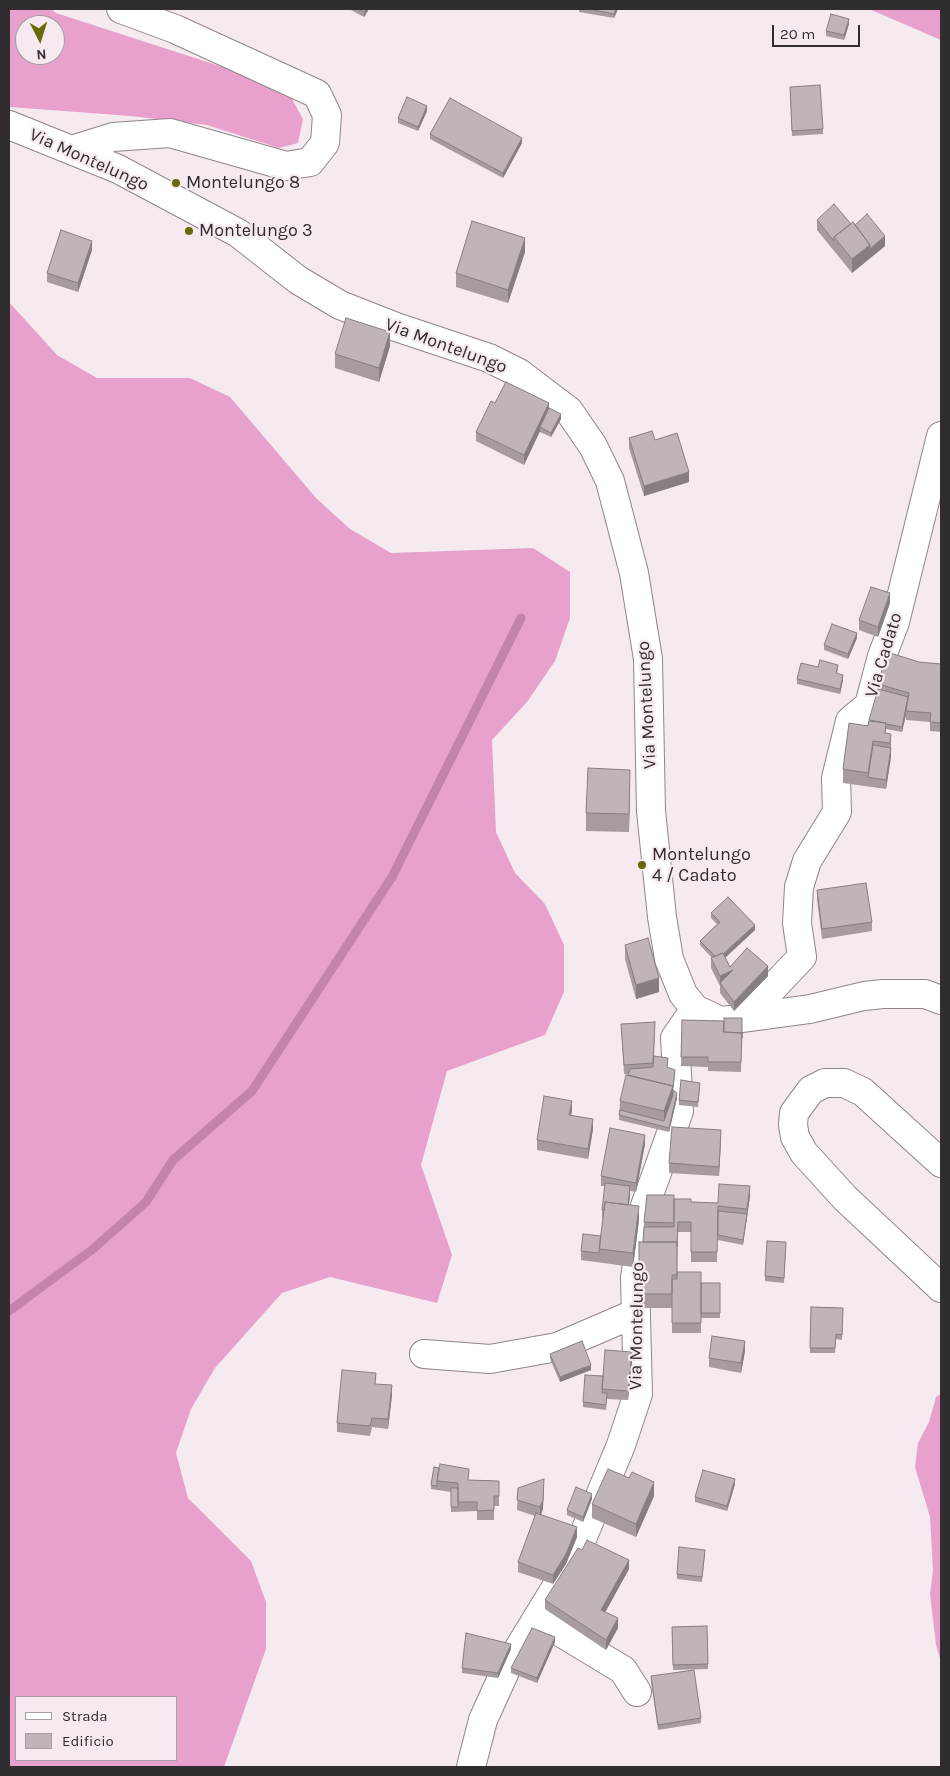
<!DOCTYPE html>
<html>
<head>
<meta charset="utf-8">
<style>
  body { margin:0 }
  #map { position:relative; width:950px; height:1776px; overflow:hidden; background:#f6eaf1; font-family:Karla,sans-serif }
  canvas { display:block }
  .frame { position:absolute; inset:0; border:10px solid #312c2f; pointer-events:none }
  .legend { position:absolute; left:15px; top:1696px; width:162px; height:65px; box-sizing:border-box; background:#f6eaf1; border:1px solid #a79ea3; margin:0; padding:6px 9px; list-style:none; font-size:15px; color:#312c2f }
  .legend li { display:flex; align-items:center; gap:10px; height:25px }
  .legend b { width:25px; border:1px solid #a79ea3 }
  .north { position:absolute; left:15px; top:15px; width:50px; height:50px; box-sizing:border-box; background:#f6eaf1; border:1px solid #a79ea3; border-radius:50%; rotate:175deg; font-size:14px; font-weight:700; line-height:20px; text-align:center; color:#312c2f }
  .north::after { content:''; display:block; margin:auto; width:18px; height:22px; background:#686907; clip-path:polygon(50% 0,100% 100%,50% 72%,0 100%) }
  .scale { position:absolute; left:772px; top:25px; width:88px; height:22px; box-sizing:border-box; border:2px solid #312c2f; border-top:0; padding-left:6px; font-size:15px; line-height:18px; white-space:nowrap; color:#312c2f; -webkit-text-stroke:4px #f6eaf1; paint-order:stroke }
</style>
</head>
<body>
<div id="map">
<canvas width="950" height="1776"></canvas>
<div class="frame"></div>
<ul class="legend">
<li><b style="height:6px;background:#fff"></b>Strada</li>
<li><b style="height:14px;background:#c0b4bb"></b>Edificio</li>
</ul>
<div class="north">N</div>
<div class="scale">20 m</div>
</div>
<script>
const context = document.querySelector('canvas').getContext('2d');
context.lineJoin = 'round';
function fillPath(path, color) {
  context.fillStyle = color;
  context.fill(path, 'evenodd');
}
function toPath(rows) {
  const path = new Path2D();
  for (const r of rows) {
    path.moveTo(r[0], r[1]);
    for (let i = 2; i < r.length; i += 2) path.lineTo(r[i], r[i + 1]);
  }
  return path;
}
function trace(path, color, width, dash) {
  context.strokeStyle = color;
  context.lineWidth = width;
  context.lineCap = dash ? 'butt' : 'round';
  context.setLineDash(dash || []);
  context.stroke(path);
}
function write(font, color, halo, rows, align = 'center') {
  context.font = font + ' Karla,sans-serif';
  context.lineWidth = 4.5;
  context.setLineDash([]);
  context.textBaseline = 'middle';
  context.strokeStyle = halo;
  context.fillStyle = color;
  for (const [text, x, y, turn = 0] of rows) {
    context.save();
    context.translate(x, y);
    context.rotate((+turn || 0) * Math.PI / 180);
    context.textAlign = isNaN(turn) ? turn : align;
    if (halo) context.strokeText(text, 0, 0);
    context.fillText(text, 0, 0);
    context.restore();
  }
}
fillPath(toPath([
  [9,9,51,9,56,13,232,70,292,99,303,119,298,143,279,148,207,125,131,116,9,107],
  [25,25,55,25,55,55,25,55],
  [869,9,941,9,941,40],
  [9,302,57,355,97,378,190,378,230,397,316,498,350,529,391,553,533,548,570,572,570,618,555,661,527,702,492,740,496,832,515,873,545,904,564,945,564,992,545,1035,447,1071,421,1165,452,1255,437,1303,330,1277,282,1293,215,1368,191,1409,176,1453,188,1498,251,1561,266,1602,266,1649,224,1767,9,1767],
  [16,1697,176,1697,176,1760,16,1760],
  [941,1394,941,1662,936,1645,930,1594,933,1570,930,1517,915,1467,918,1443,929,1422,936,1397]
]), '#e7a1cc');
trace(toPath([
  [9,1311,93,1249,146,1202,173,1160,252,1091,392,877,521,618]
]), '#c582ac', 9);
const minor = toPath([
  [9,125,118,169,238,233,298,280,340,305,396,327,489,358,519,373,569,411,593,446,610,481,634,573,648,659,651,811,662,917,669,959,683,994,695,1009,721,1021,810,1009,864,996,883,994,925,994,941,1000],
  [71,150,113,137,170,133,286,166,310,162,325,143,327,115,317,94,175,29,121,9],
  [746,1016,802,957,797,923,799,887,807,861,837,812,836,778,850,721,869,705,882,656,895,622,941,436],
  [941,1163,863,1092,844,1083,825,1083,811,1090,794,1113,793,1125,795,1137,804,1153,845,1198,941,1288],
  [424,1354,490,1359,557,1347,636,1313],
  [537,1618,623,1670,637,1692],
  [471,1767,483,1720,506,1669,574,1558,621,1445,638,1394,635,1278,645,1206,679,1111,675,1038,695,1009]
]);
trace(minor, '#90848b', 30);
trace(minor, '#fff', 28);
fillPath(toPath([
  [349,9,369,9,364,17],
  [579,9,618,9,614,18,579,12],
  [849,24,844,40,826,36,826,31],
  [790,92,823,129,823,134,792,136],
  [427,111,418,131,398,123,398,118],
  [430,134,522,143,503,178,430,139],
  [817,220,855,225,885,246,852,273,817,230],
  [92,250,78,292,47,282,47,273],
  [525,252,508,303,456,287,456,273],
  [390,346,379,382,335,368,335,354],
  [495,403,549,408,561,419,551,437,540,432,540,431,524,465,476,441,476,432],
  [629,438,689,482,644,496,629,448],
  [890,603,878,637,859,630,859,620],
  [857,638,848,659,824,650,824,645],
  [919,662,941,664,941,732,930,731,930,722,906,720,906,715,902,732,886,729,886,734,891,734,891,757,886,789,843,783,843,769,868,726,878,689,878,684],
  [818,667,838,669,837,674,843,680,840,694,797,684,797,679],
  [630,787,629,832,586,831,586,813],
  [817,890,872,922,872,931,822,939,817,900],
  [711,913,755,930,725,958,730,967,768,976,734,1011,720,993,720,986,711,968,711,958,712,958,700,945,700,941,717,924,711,918],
  [625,945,659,992,636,999,625,959],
  [742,1018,741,1072,708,1071,708,1067,681,1066,682,1020,724,1021],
  [621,1024,655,1032,654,1056,675,1075,673,1090,677,1098,669,1132,619,1120,620,1101,629,1074,624,1074],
  [700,1088,698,1107,679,1105,679,1100],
  [572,1111,571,1115,593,1129,588,1159,537,1150,537,1140],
  [721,1140,719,1176,669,1173,669,1163],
  [645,1144,636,1192,630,1191,629,1205,639,1220,633,1267,581,1260,581,1251,601,1236,603,1219,602,1219,602,1210,605,1186,601,1186,601,1176],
  [750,1196,743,1245,718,1240,718,1216,717,1262,691,1262,691,1232,678,1232,677,1279,701,1272,701,1333,672,1333,672,1308,639,1308,639,1242,643,1242,644,1222,674,1199,691,1202,718,1203],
  [786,1247,784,1283,765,1281,765,1276],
  [701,1283,720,1283,720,1318,701,1318],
  [811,1307,843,1308,842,1340,836,1339,835,1353,810,1353],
  [745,1351,741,1373,709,1367,709,1358],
  [550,1354,591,1370,560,1382,550,1359],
  [632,1362,628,1400,607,1399,606,1410,583,1407,583,1402,603,1376],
  [376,1384,392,1395,388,1429,372,1427,370,1436,337,1432,337,1423],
  [434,1467,469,1480,499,1481,499,1506,494,1506,494,1520,477,1520,477,1511,451,1512,451,1492,431,1489,431,1485],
  [735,1484,727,1511,695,1502,695,1497],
  [518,1488,543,1509,541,1514,577,1537,566,1564,553,1584,518,1572,518,1562,535,1516,517,1510],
  [654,1496,636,1537,592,1518,592,1504],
  [592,1499,583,1522,567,1515,567,1510],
  [705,1554,702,1582,677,1579,677,1574],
  [629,1569,605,1612,618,1628,606,1650,545,1609,545,1600],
  [707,1626,708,1669,673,1670,672,1627],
  [555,1642,537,1683,511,1673,511,1668],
  [511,1649,498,1678,462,1673,462,1668],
  [651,1676,701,1718,701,1723,658,1730,651,1681]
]), '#a59ba1');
fillPath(toPath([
  [366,9,369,9,364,17,364,12],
  [616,9,618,9,614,18,614,14],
  [849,19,849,24,844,40,844,35],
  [427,106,427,111,418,131,418,127],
  [522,138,522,143,503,178,503,173],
  [885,236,885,246,852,273,852,259,870,245],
  [525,238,525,252,508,303,508,290],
  [92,241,92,250,78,292,78,283],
  [390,332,390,346,379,382,379,368],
  [549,403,549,413,540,427,540,431,524,465,524,455],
  [561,414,561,419,551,437,551,433],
  [689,472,689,482,644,496,644,486],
  [890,593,890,603,878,637,878,627],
  [857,633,857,638,848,659,848,654],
  [843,675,843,680,840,694,840,689],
  [909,697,906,711,906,715,902,732,902,727],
  [891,734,891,757,886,789,886,780,890,754],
  [630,770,630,787,629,832,629,814],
  [755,925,755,930,718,964,718,960],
  [768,966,768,976,734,1011,734,1002],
  [733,970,720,983,720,976],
  [659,978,659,992,636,999,636,985],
  [675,1070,673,1091,673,1100,664,1125,664,1111],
  [677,1093,677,1098,669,1132,669,1128],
  [572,1101,572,1111,569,1124,569,1115],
  [593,1119,593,1129,588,1159,588,1149],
  [721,1130,721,1140,719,1176,719,1167],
  [645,1135,645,1144,636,1192,636,1183],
  [630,1186,630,1196,627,1219,627,1209],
  [750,1186,750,1196,743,1245,743,1240],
  [639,1206,639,1220,633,1267,633,1253],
  [745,1341,745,1351,741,1373,741,1363],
  [632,1352,632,1362,628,1400,628,1391],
  [591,1365,591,1370,560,1382,560,1377],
  [392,1385,392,1395,388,1429,388,1419],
  [735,1479,735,1484,727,1511,727,1506],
  [654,1482,654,1496,636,1537,636,1524],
  [544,1489,543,1509,540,1517,540,1507],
  [592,1494,592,1499,583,1522,583,1517],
  [577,1527,577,1537,566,1564,553,1584,553,1575],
  [629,1560,629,1569,601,1620,601,1610],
  [618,1618,618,1628,606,1650,606,1640],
  [555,1637,555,1642,537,1683,537,1678],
  [511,1644,511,1649,498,1678,498,1673]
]), '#867e83');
const building = toPath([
  [358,9,366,9,364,12,358,9],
  [589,9,616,9,614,14,589,9],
  [831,14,849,19,844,35,826,31,831,14],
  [820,85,823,129,792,131,790,87,820,85],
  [407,97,427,106,418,127,398,118,407,97],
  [450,98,522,138,503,173,430,134,450,98],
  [834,204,851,224,834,237,834,241,817,220,834,204],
  [867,214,885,236,870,249,870,245,855,225,867,214],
  [472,221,525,238,508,290,456,273,472,221],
  [853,222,870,245,852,259,834,237,853,222],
  [61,230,92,241,78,283,47,273,61,230],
  [346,318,390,332,379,368,335,354,346,318],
  [506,382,549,403,524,455,476,432,491,401,495,403,506,382],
  [549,408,561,414,551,433,540,427,549,408],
  [652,431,655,440,677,433,689,472,644,486,629,438,652,431],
  [871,587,890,593,878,627,859,620,871,587],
  [832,624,857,633,848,654,824,645,832,624],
  [887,652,919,662,941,664,941,723,930,722,931,713,906,711,909,693,878,684,887,652],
  [820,660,838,665,836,673,843,675,840,689,797,679,801,663,818,667,820,660],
  [878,689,908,697,902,727,886,724,886,723,869,720,878,689],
  [869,721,886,723,885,733,891,734,890,743,873,741,868,773,843,769,849,723,868,726,869,721],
  [873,745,891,748,886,780,868,777,873,745],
  [588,768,630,770,629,814,586,813,588,768],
  [866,883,872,922,822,929,817,890,866,883],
  [728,897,755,925,723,954,723,953,715,956,700,941,720,922,711,913,728,897],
  [648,938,659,978,636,985,625,945,648,938],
  [747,948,768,966,734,1002,720,983,733,970,720,976,711,958,723,953,730,967,747,948],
  [724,1018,742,1018,742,1038,742,1033,724,1032,724,1018],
  [682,1020,724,1021,723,1032,742,1033,741,1062,708,1062,708,1057,681,1057,682,1020],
  [655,1022,653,1063,624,1065,621,1024,655,1022],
  [654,1056,668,1058,667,1067,675,1070,673,1087,673,1086,628,1075,630,1069,653,1067,654,1056],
  [626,1075,673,1086,664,1111,620,1101,626,1075],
  [681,1080,700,1083,698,1102,679,1100,681,1080],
  [673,1090,677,1093,669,1128,619,1115,620,1110,664,1121,673,1095,673,1090],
  [544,1096,572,1101,569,1115,593,1119,588,1149,537,1140,544,1096],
  [672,1127,721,1130,719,1167,669,1163,672,1127],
  [610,1128,645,1135,636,1183,601,1176,610,1128],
  [605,1183,630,1186,628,1205,605,1202,604,1210,602,1210,605,1183],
  [719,1184,750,1186,747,1209,718,1206,717,1252,691,1252,691,1222,678,1222,677,1246,677,1242,643,1242,644,1227,674,1227,674,1199,691,1199,691,1202,718,1203,719,1184],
  [647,1195,674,1195,674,1223,644,1222,647,1195],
  [605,1202,639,1206,633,1253,599,1249,605,1202],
  [718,1211,747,1214,743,1240,718,1235,718,1211],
  [583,1234,601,1236,599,1253,581,1251,583,1234],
  [767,1241,786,1242,784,1278,765,1276,767,1241],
  [639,1242,677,1242,677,1275,672,1275,672,1294,639,1294,639,1242],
  [677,1272,701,1272,701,1323,672,1323,672,1279,677,1279,677,1272],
  [701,1283,720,1283,720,1313,701,1313,701,1283],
  [811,1307,843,1308,842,1335,836,1334,835,1348,810,1348,811,1307],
  [712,1336,745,1341,741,1363,709,1358,712,1336],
  [582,1341,591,1365,560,1377,550,1354,582,1341],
  [605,1350,632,1352,628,1391,602,1389,605,1350],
  [342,1370,376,1373,375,1384,392,1385,388,1419,372,1418,370,1426,337,1423,342,1370],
  [585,1375,603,1376,602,1393,607,1393,606,1405,583,1402,585,1375],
  [440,1464,469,1469,468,1480,499,1481,499,1496,494,1496,494,1510,477,1511,477,1502,458,1502,458,1483,437,1481,440,1464],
  [434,1467,439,1468,437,1481,437,1486,431,1485,434,1467],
  [608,1469,629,1478,632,1472,654,1482,636,1524,592,1504,608,1469],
  [703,1470,735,1479,727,1506,695,1497,703,1470],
  [544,1479,543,1500,540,1507,517,1500,518,1488,544,1479],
  [576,1487,592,1494,583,1517,567,1510,576,1487],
  [451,1488,458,1488,458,1507,451,1507,451,1488],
  [536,1513,577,1527,566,1554,553,1575,518,1562,536,1513],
  [587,1540,629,1560,601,1610,618,1618,606,1640,545,1600,578,1548,582,1550,587,1540],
  [679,1547,705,1550,702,1577,677,1574,679,1547],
  [707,1626,708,1664,673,1665,672,1627,707,1626],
  [532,1628,555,1637,537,1678,511,1668,532,1628],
  [466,1633,511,1644,498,1673,462,1668,466,1633],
  [694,1670,701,1718,658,1725,651,1676,694,1670]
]);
fillPath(building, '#c0b4bb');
trace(building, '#867e83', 1);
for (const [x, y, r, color] of [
  [176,183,5,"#686907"],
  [189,231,5,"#686907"],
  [642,865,5,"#686907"]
]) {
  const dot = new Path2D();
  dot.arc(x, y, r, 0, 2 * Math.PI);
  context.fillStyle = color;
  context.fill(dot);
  trace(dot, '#f6eaf1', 2);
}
write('18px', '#312c2f', '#f6eaf1', [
  ["Via Montelungo",89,160,24],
  ["Via Montelungo",446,346,20],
  ["Via Cadato",884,655,-73],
  ["Via Montelungo",647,705,-93],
  ["Via Montelungo",637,1326,-89]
]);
write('18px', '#312c2f', '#f6eaf1', [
  ["Montelungo 8",186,183],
  ["Montelungo 3",199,231],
  ["Montelungo",652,855],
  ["4 / Cadato",652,876]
], 'left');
</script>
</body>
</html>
